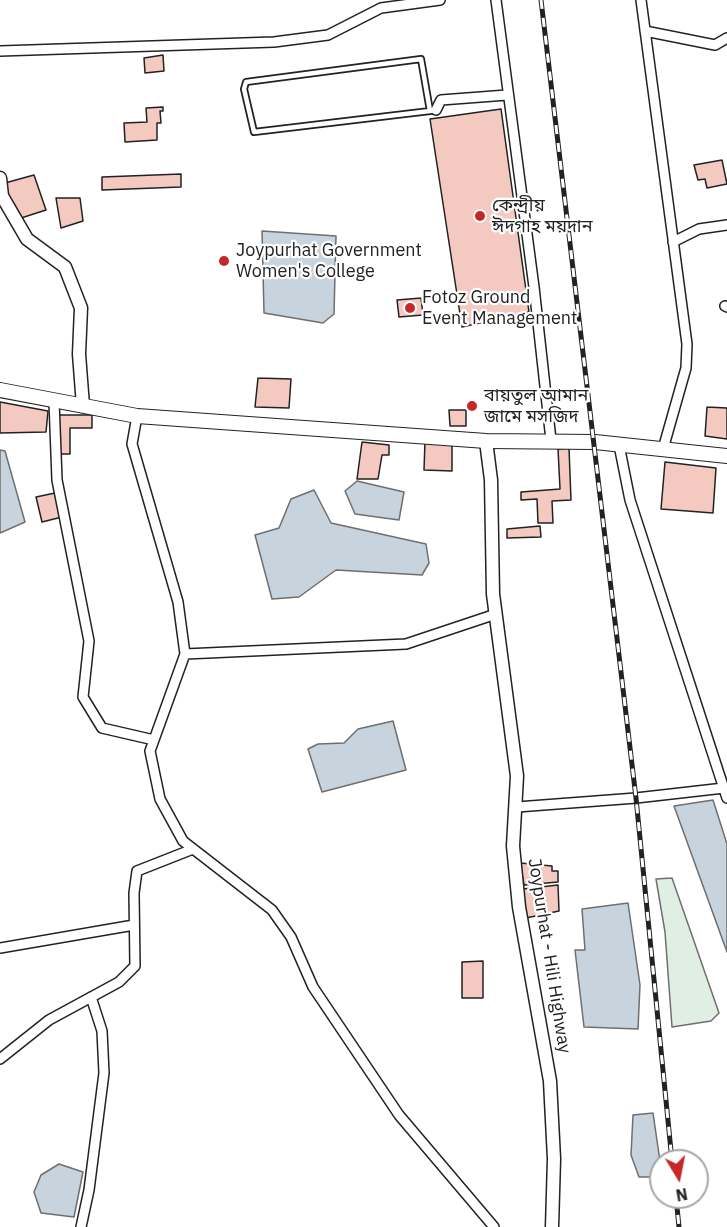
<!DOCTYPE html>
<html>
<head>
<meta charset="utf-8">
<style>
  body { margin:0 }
  #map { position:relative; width:727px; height:1227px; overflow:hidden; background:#fff; font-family:"IBM Plex Sans",sans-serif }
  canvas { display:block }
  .north { position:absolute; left:649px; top:1149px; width:60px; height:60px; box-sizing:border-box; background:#fff; border:2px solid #a7a7a7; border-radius:50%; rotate:170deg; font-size:16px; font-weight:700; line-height:24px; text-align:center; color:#222 }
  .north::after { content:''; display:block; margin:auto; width:21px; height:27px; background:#c62828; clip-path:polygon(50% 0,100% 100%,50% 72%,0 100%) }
</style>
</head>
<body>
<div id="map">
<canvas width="727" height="1227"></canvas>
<div class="north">N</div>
</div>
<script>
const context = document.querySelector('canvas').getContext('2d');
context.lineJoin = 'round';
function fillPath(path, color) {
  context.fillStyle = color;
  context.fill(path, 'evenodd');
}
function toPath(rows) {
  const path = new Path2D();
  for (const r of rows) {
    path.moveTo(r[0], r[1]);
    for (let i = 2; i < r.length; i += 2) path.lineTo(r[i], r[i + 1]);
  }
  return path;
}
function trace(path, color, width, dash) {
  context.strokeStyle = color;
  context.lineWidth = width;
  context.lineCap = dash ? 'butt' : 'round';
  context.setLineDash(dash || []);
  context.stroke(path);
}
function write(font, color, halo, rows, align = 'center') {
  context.font = font + ' "IBM Plex Sans","Noto Sans Bengali",sans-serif';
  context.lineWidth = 4.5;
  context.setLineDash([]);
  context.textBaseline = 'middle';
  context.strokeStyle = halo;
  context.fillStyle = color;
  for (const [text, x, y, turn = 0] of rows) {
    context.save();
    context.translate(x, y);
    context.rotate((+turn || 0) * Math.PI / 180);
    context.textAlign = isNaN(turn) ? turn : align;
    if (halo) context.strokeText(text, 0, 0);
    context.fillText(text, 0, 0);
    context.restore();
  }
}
const green = toPath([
  [672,878,719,1013,711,1021,672,1027,665,932,656,879,672,878]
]);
fillPath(green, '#e0efe3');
trace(green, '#6f6f6f', 1.5);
const water = toPath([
  [262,231,336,236,334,314,323,323,264,313,262,231],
  [0,450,5,451,25,522,0,533,0,450],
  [357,481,404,492,399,520,355,514,345,491,357,481],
  [314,490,331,523,426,544,429,563,422,575,336,570,299,597,272,599,255,535,279,528,291,499,314,490],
  [393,721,406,770,322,792,308,749,318,744,344,743,358,729,393,721],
  [713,800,727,844,727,952,674,806,713,800],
  [628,903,640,985,638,1029,584,1027,575,950,585,950,582,909,628,903],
  [653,1113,661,1168,657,1177,639,1177,631,1155,633,1115,653,1113],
  [59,1164,83,1172,74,1217,41,1213,34,1192,41,1175,59,1164]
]);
fillPath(water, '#c7d3dd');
trace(water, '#6f6f6f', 1.5);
const building = toPath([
  [163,55,164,71,145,73,144,58,163,55],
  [163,107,163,111,160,111,161,123,157,123,157,140,125,142,124,123,147,122,146,108,163,107],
  [501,109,529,312,462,327,430,119,501,109],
  [722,160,727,184,707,188,705,179,698,180,694,165,722,160],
  [181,174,181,187,102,190,102,177,181,174],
  [34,175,46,210,18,219,6,196,5,183,34,175],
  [56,198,80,198,83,221,61,228,56,198],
  [421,298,423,315,399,317,397,300,421,298],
  [258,378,291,379,289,408,255,407,258,378],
  [0,402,48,411,46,432,0,433,0,402],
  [707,407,727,408,727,439,705,436,707,407],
  [449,410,466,410,466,426,450,426,449,410],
  [58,415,92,415,92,428,70,428,70,454,58,454,58,415],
  [425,441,452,441,452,471,424,470,425,441],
  [362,442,389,445,389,455,382,455,378,479,357,479,362,442],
  [569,448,571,500,552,501,553,523,538,523,537,499,521,500,521,492,560,489,558,449,569,448],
  [665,462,716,468,713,513,661,509,665,462],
  [55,493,62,517,42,522,36,497,55,493],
  [540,526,541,537,507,538,507,529,540,526],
  [520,863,552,866,552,871,558,871,558,882,524,885,520,863],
  [558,885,559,911,526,918,523,889,558,885],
  [483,961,483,998,462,998,462,962,483,961]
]);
fillPath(building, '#f3c9c0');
trace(building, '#222', 1.5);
const service = toPath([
  [430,111,421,59,246,82,244,89,254,132,430,111,436,110]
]);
const minor = toPath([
  [496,0,534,287,551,440],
  [641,0,687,344,686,368,663,449],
  [645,31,715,45,727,38],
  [0,51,274,42,328,35,381,8,440,0],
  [436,110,441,100,507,95],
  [673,242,699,229,727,225],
  [725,306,727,307],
  [54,401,57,480,89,641,83,697,102,728,154,740],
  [137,416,132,444,178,602,185,654,150,751,160,799,183,841,272,910,291,937,313,987,399,1115,494,1227],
  [619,445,630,500,727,798],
  [185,654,406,644,496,614],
  [517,807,636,798,724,788],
  [0,948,134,925],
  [0,1059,49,1020,119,982,135,966,134,893,137,871,193,849],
  [81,1227,89,1190,104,1073,102,1031,91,997]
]);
const secondary = toPath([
  [0,178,2,196,27,239,65,267,81,308,79,354,83,406],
  [486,441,491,480,493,594,517,776,513,846,519,907,550,1081,554,1159,552,1227]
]);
const primary = toPath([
  [0,390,137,416,486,441,595,442,727,456]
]);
trace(service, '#222', 8);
trace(minor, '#222', 12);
trace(secondary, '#222', 15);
trace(primary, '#222', 16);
trace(service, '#fff', 4.5);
trace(minor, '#fff', 9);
trace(secondary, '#fff', 12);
trace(primary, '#fff', 14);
const rail = toPath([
  [541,0,636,798,672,1161],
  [676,1197,679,1227]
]);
trace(rail, '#222', 5);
trace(rail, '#fff', 3, [9]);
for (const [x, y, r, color] of [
  [480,216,6,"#c62828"],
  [224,261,6,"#c62828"],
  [410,308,6,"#c62828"],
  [472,406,6,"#c62828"]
]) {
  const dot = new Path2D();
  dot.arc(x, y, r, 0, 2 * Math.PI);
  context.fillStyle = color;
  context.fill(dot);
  trace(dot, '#fff', 2);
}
write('18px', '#222', '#fff', [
  ["কেন্দ্রীয়",492,206],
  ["ঈদগাহ ময়দান",492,227],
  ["Joypurhat Government",236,251],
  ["Women's College",236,272],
  ["Fotoz Ground",422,298],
  ["Event Management",422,319],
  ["বায়তুল আমান",484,396],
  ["জামে মসজিদ",484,417]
], 'left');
write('18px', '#222', '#fff', [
  ["Joypurhat - Hili Highway",549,956,81]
]);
</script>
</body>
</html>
